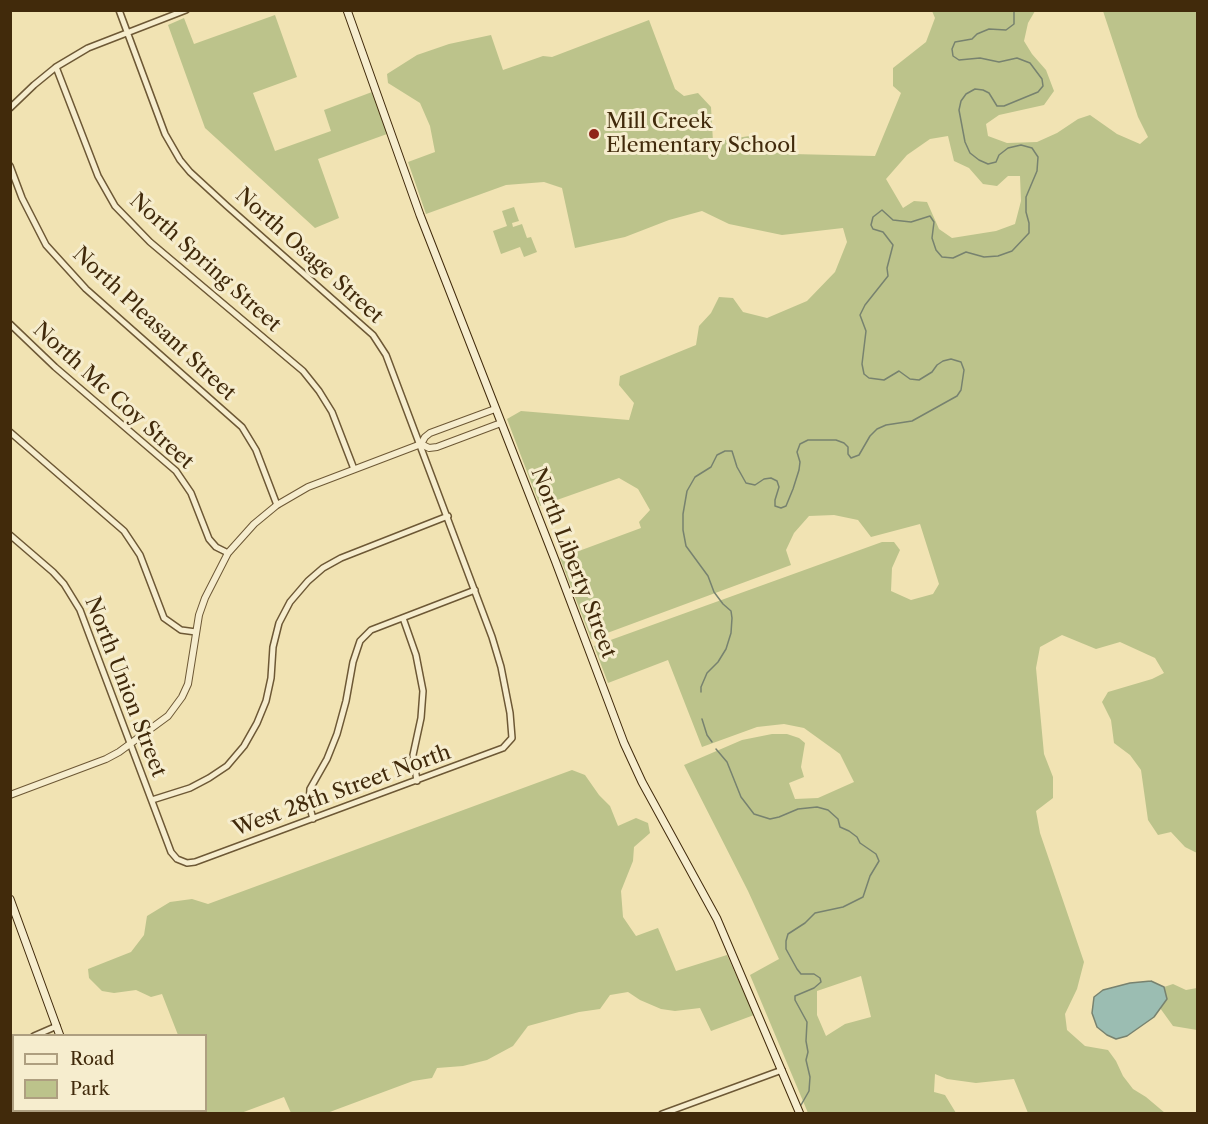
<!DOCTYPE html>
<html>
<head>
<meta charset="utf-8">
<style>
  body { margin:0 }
  #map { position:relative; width:1208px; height:1124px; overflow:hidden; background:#f1e3b3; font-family:"Libre Caslon Text",serif }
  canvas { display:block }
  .frame { position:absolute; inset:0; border:12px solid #412a0b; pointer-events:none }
  .legend { position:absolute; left:12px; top:1034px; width:195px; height:78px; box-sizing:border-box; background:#f6edce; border:2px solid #ae9f80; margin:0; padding:8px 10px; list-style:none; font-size:18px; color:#412a0b }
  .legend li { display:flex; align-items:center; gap:12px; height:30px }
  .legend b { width:30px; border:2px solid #ae9f80 }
</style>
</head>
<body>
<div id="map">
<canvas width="1208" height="1124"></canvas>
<div class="frame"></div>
<ul class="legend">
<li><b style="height:8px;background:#f6edce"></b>Road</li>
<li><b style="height:16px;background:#bcc38b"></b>Park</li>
</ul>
</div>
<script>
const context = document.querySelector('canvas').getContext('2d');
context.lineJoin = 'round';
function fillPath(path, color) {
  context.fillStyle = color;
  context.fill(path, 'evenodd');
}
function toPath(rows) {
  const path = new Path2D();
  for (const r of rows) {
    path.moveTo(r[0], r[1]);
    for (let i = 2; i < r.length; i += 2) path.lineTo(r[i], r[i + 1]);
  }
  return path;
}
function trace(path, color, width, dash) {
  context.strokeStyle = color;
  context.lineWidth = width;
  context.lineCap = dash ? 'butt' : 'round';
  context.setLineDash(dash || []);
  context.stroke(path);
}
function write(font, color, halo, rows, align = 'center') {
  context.font = font + ' "Libre Caslon Text",serif';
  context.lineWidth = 6;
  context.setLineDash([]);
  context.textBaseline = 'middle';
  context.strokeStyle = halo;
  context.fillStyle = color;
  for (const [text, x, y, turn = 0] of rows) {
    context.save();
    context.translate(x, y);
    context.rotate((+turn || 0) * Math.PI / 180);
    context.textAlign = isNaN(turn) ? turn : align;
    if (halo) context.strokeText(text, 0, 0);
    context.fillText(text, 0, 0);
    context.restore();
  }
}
fillPath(toPath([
  [932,11,1035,11,1028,23,1024,41,1032,54,1046,70,1054,91,1044,105,999,115,986,124,988,136,1007,143,1037,142,1057,133,1078,119,1090,115,1117,134,1140,144,1148,137,1138,117,1103,11,1197,11,1197,853,1185,847,1171,832,1158,835,1148,820,1141,770,1130,755,1114,743,1111,720,1102,702,1108,692,1152,679,1164,673,1155,658,1120,642,1096,649,1062,635,1040,647,1036,668,1044,754,1053,777,1053,798,1036,811,1040,833,1084,962,1077,989,1065,1014,1067,1030,1085,1046,1108,1050,1116,1061,1123,1076,1133,1089,1146,1097,1165,1113,1028,1113,1014,1079,976,1083,947,1079,935,1074,934,1092,945,1095,956,1113,808,1113,750,975,779,959,748,891,684,765,742,740,772,734,787,734,799,738,805,743,801,767,804,777,789,783,795,799,818,798,854,782,840,754,804,728,784,724,757,727,702,747,668,660,608,683,594,646,882,542,894,542,900,550,892,568,891,591,911,600,933,594,939,584,920,524,871,537,858,520,834,515,809,516,794,533,786,550,791,565,591,639,560,558,641,528,639,522,650,510,638,489,619,478,540,506,507,419,521,411,629,420,634,403,619,385,620,376,696,345,699,326,711,313,719,297,733,298,743,312,767,318,807,301,835,272,847,242,843,228,782,235,729,224,702,211,669,220,625,237,575,248,562,188,544,182,506,185,426,214,408,162,435,152,430,126,420,103,388,83,387,74,417,55,449,44,491,35,503,70,543,56,552,57,649,20,675,89,684,96,698,93,711,107,713,142,755,135,771,152,792,154,875,156,901,93,893,86,893,68,926,42,935,18],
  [948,136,954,161,969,168,983,184,997,186,1008,176,1020,176,1021,201,1015,224,996,231,952,238,939,229,927,202,914,201,903,208,886,179,907,155,930,139],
  [861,976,871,1017,845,1024,826,1036,817,1015,817,991],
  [275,15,297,77,253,93,275,151,331,131,324,110,372,92,387,134,318,159,339,218,315,228,205,128,168,25,184,18,194,44],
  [514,207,519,221,512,223,513,227,522,224,527,238,531,237,537,252,524,257,520,247,501,254,493,231,507,226,502,211],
  [572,770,585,775,599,795,610,806,618,826,636,818,648,823,650,833,634,847,633,861,621,891,623,917,636,936,658,928,676,971,727,955,754,1015,711,1031,700,1008,675,1011,661,1009,640,1000,628,992,610,995,600,1009,579,1012,528,1026,513,1046,487,1060,463,1066,437,1068,432,1078,413,1081,327,1113,291,1113,284,1097,241,1113,165,1113,167,1111,206,1110,206,1036,178,1035,162,994,151,997,136,990,114,993,102,991,89,978,88,969,131,952,144,935,147,916,170,902,192,899,208,904],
  [1173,984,1186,990,1197,988,1197,1030,1173,1026,1160,1008,1167,999,1164,987],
  [13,1050,14,1110,39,1111,40,1113,11,1113,10,1052]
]), '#bcc38b');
const water = toPath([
  [1151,981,1164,987,1167,999,1154,1017,1127,1036,1116,1039,1107,1035,1097,1027,1092,1013,1094,997,1103,990,1130,983,1151,981]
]);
fillPath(water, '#9bbdb2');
trace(water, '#77826f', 1.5);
trace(toPath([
  [701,692,701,687,707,673,718,662,726,649,731,633,732,618,731,611,723,604,714,592,708,576,686,546,683,530,683,514,687,491,695,477,711,467,717,455,725,451,732,451,737,467,746,483,755,485,764,479,771,478,777,481,779,487,775,500,775,506,781,508,786,506,793,489,799,470,800,462,797,452,800,444,808,440,836,440,844,443,848,447,848,454,851,458,859,455,870,436,877,429,886,425,912,421,957,396,961,390,964,370,961,362,951,359,943,361,937,365,932,372,919,380,910,379,899,371,884,380,869,378,864,374,862,364,866,331,860,315,865,305,888,276,887,268,893,245,883,232,873,229,871,225,873,217,882,210,893,220,911,222,930,216,934,222,932,238,936,250,942,257,953,258,966,252,984,257,998,256,1012,251,1029,233,1029,223,1026,212,1026,197,1037,171,1038,157,1032,148,1021,145,1008,148,999,155,996,162,988,164,979,160,970,153,965,142,959,110,961,101,966,94,975,89,983,90,989,93,997,106,1004,106,1038,92,1043,86,1042,79,1030,63,1017,58,999,62,980,58,959,60,953,56,952,49,955,42,972,39,977,34,989,29,1006,30,1014,24,1014,10],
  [702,719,707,735,712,742],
  [716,749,727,762,741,797,754,814,770,819,779,817,798,809,817,807,828,810,838,819,840,827,849,831,857,837,860,843,876,854,879,861,870,876,863,897,843,907,815,913,805,923,788,934,786,941,786,949,797,969,801,974,814,974,820,978,821,982,814,988,795,996,795,1000,807,1022,806,1041,808,1052,806,1060,810,1077,809,1091,801,1105],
  [792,1114,792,1113]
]), '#77826f', 1.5);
const minor = toPath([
  [56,67,98,176,115,206,150,242,303,371,319,391,332,412,354,469],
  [10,108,34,85,56,67,88,48,186,10],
  [10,166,22,198,46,245,86,289,242,427,256,450,277,505],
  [10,324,55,367,176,471,191,493,209,539,216,547,228,553],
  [10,432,124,531,140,555,164,618,181,630,196,632],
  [10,535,53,572,64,584,80,610,171,852,177,859,187,863,195,862,503,748,512,738,510,713,501,667,492,637,386,355,373,335,227,206,190,172,180,160,165,134,119,10],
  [403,618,416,655,423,691,421,718,413,755,417,781],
  [152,800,190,788,209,778,227,766,244,746,257,723,266,701,271,678,273,647,279,623,290,602,308,581,323,568,341,558,448,516],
  [313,819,309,804,310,789,327,759,337,734,346,701,353,662,360,641,371,630,475,590],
  [34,1036,57,1026],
  [10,1046,14,1045],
  [662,1114,782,1070]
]);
const tertiary = toPath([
  [421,444,429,448,437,447,501,423],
  [10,795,106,759,119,752,168,716,182,697,188,684,199,615,205,598,228,553,254,524,277,505,308,487,421,444,425,437,430,433,495,409]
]);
const secondary = toPath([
  [347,10,420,215,555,560,624,743,642,782,717,919,800,1114],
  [10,899,60,1036],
  [87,1110,89,1114]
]);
trace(minor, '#6d5835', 8);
trace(tertiary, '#6d5835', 8);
trace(secondary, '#412a0b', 9);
trace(minor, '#f6edce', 5);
trace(tertiary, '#f6edce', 6);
trace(secondary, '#f6edce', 7);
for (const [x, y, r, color] of [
  [594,134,6,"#8f2418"]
]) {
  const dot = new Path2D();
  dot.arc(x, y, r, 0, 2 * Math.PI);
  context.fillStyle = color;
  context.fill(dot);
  trace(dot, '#f6edce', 2);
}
write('21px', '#412a0b', '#f6edce', [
  ["Mill Creek",606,122],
  ["Elementary School",606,146]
], 'left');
write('21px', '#412a0b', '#f6edce', [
  ["North Osage Street",309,256,42],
  ["North Spring Street",205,263,42],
  ["North Pleasant Street",154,324,43],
  ["North Mc Coy Street",113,396,42],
  ["North Liberty Street",573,563,69],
  ["North Union Street",125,687,69],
  ["West 28th Street North",342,791,-20]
]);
</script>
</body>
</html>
